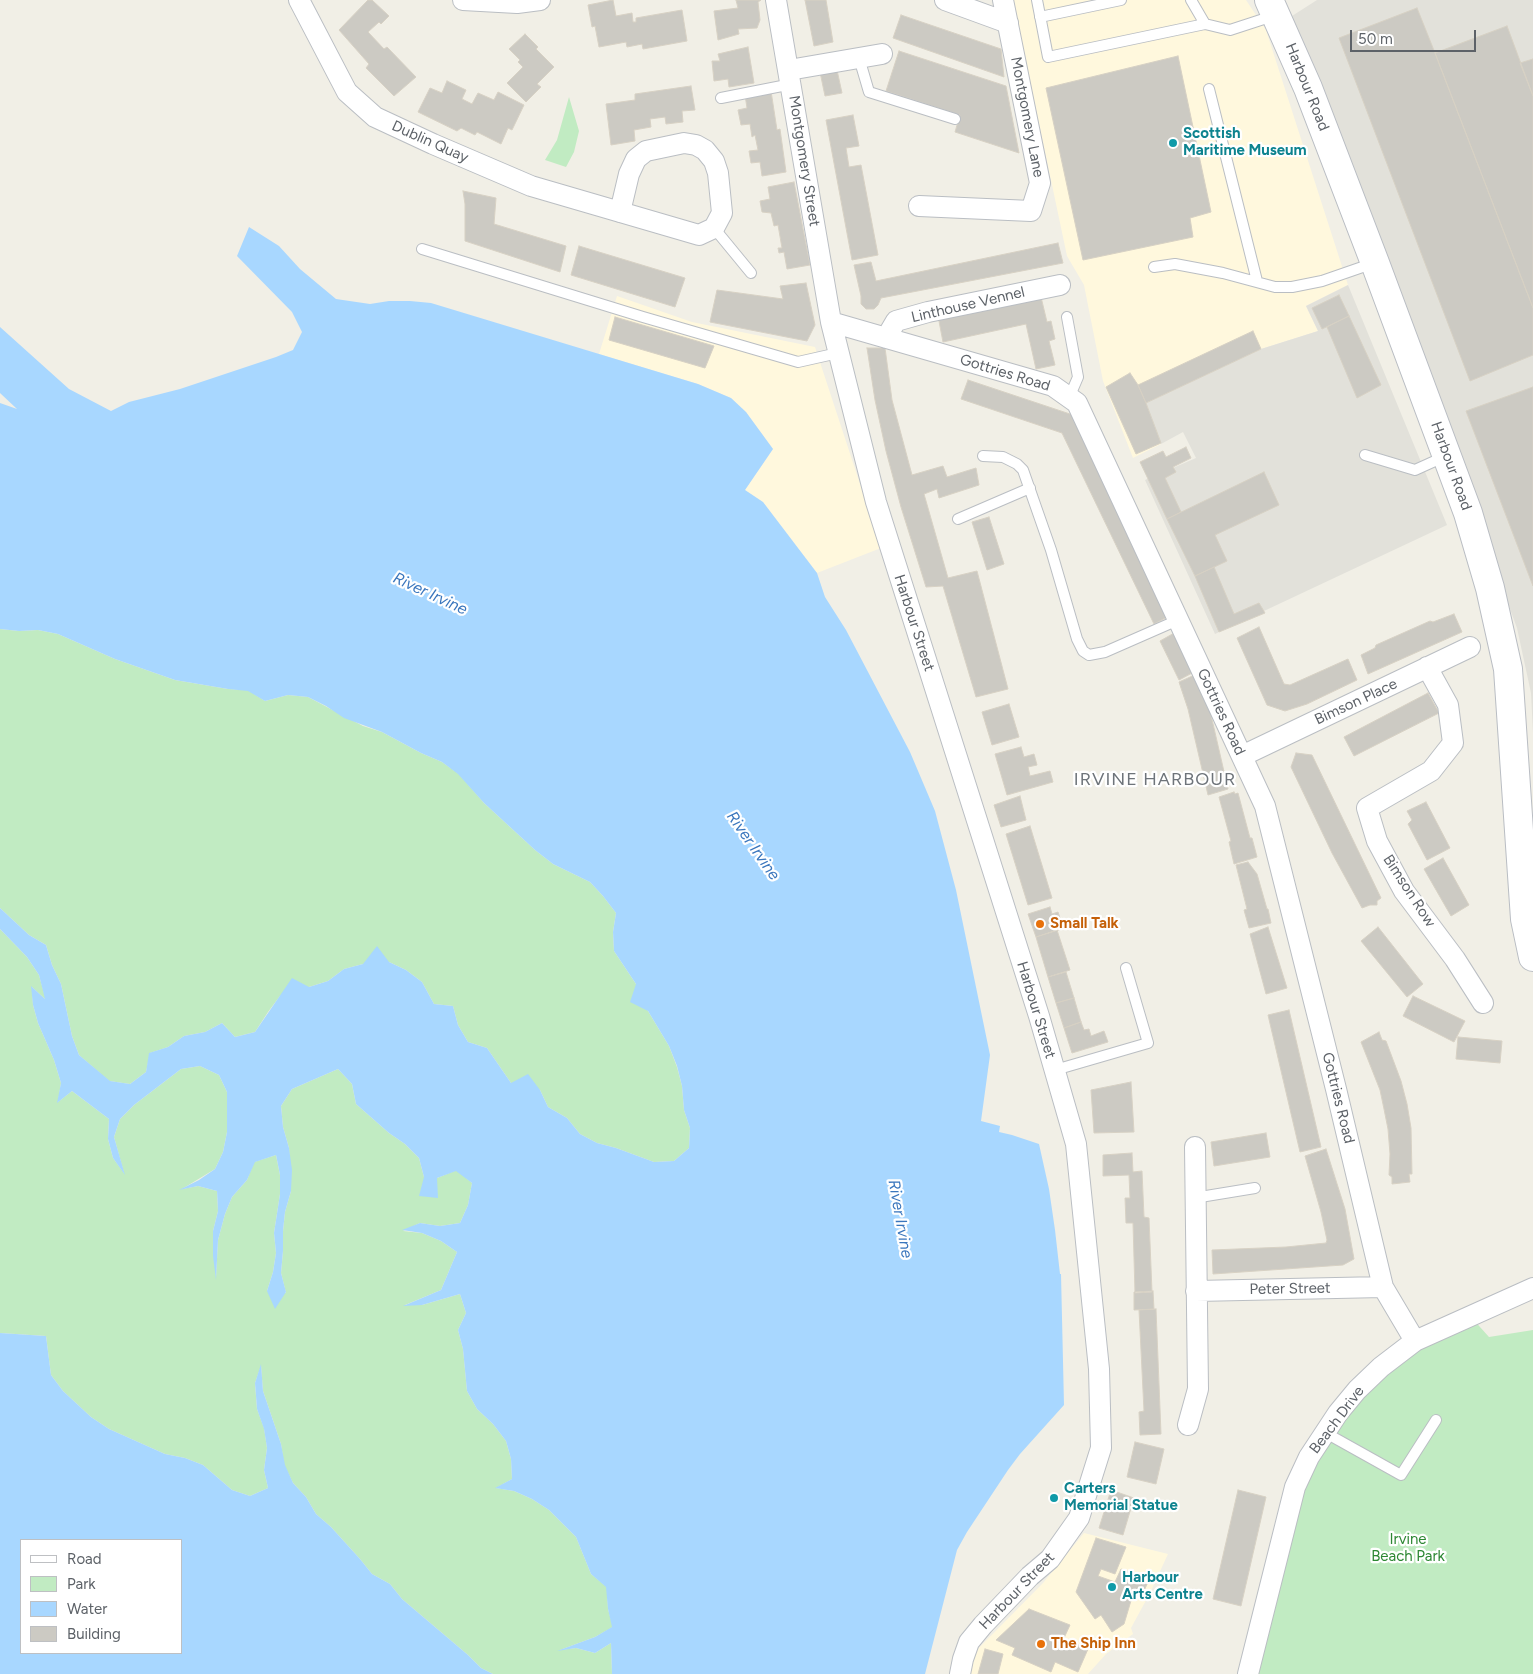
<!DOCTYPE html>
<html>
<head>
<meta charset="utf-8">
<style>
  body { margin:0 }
  #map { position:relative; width:1533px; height:1674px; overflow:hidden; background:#f1efe6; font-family:Figtree,sans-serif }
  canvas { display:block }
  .legend { position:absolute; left:20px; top:1539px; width:162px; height:115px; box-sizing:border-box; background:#fff; border:1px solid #bec0c3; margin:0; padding:6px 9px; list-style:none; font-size:15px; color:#5d6268 }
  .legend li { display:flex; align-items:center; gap:10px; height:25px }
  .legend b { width:25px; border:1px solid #bec0c3 }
  .scale { position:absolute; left:1350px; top:30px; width:126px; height:22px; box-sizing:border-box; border:2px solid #5d6268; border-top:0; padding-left:6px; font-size:15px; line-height:18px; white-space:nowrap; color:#5d6268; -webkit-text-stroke:4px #fff; paint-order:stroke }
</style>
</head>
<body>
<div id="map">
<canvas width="1533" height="1674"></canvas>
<ul class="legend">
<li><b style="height:6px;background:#fff"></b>Road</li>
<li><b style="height:14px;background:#c1ebc2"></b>Park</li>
<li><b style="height:14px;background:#a8d7ff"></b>Water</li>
<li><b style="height:14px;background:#cccac3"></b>Building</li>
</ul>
<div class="scale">50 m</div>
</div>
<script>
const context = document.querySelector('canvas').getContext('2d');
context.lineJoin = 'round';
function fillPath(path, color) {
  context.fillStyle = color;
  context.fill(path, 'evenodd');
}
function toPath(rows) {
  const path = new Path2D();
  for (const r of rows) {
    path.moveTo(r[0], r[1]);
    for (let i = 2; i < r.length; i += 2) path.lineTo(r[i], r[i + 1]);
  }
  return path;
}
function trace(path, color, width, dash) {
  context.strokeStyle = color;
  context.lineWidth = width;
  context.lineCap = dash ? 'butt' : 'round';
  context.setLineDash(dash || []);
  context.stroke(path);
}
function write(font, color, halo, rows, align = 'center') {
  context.font = font + ' Figtree,sans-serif';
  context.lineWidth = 4.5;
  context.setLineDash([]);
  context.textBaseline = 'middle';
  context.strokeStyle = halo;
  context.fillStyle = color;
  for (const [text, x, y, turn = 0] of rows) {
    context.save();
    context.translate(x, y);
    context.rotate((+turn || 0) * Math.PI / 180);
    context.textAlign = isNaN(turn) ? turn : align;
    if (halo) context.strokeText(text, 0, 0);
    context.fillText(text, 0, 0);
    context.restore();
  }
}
fillPath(toPath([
  [1013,0,1246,0,1266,30,1348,285,1306,306,1318,331,1261,349,1146,403,1161,444,1133,458,1103,381,1084,285,1067,256],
  [617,296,692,322,815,347,881,548,817,573,763,502,745,490,773,449,746,412,731,398,698,384,599,354],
  [1084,1533,1168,1554,1150,1593,1131,1628,1133,1634,1106,1654,1088,1674,968,1674,971,1656,1043,1583]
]), '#fff8dd');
fillPath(toPath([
  [1317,0,1533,0,1533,733,1531,693,1517,628,1292,16],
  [1348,285,1447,525,1215,634,1145,480,1196,458,1183,432,1161,444,1146,403,1261,349,1318,331,1306,306]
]), '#e2e1da');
fillPath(toPath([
  [569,97,579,131,574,152,566,167,545,160,557,140],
  [0,629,19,631,38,630,58,634,115,659,175,680,228,689,248,690,265,701,288,695,308,697,363,726,382,732,421,753,442,762,459,774,484,803,535,850,553,864,590,882,603,896,616,913,613,932,614,951,636,984,648,1011,669,1046,677,1067,682,1086,684,1110,690,1128,689,1148,674,1161,654,1162,616,1148,597,1143,580,1134,567,1118,548,1107,540,1090,511,1083,487,1048,468,1042,458,1025,453,1006,434,1004,422,982,406,970,389,962,363,964,344,969,328,981,280,996,268,1012,255,1032,235,1037,222,1023,205,1032,184,1036,168,1047,150,1053,146,1072,130,1084,109,1081,79,1055,72,1036,61,984,52,965,46,945,29,935,0,908],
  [0,929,27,957,39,975,46,1000,32,987,33,1005,38,1023,54,1060,61,1083,58,1102,72,1091,109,1119,108,1139,113,1158,124,1173,114,1137,120,1119,134,1105,181,1069,200,1066,219,1075,227,1092,227,1132,223,1152,215,1169,182,1189,198,1186,217,1191,218,1211,213,1231,216,1277,218,1240,225,1214,232,1197,247,1180,254,1162,276,1155,280,1175,280,1194,274,1233,276,1253,273,1272,267,1291,286,1293,281,1273,283,1251,283,1231,285,1212,291,1191,289,1148,283,1127,281,1106,292,1089,338,1069,352,1084,356,1104,389,1133,405,1144,419,1158,424,1177,437,1178,457,1170,472,1183,468,1205,460,1223,440,1226,420,1223,403,1231,422,1233,441,1241,457,1252,441,1290,405,1305,422,1305,460,1294,466,1313,458,1330,463,1349,467,1391,477,1409,493,1424,506,1441,511,1459,512,1479,496,1488,514,1491,532,1499,549,1510,576,1537,591,1574,607,1587,608,1609,613,1627,595,1637,560,1650,576,1648,595,1653,611,1643,612,1674,493,1674,481,1668,468,1655,402,1599,390,1584,372,1574,360,1559,331,1527,316,1514,306,1497,293,1483,284,1465,281,1444,263,1391,261,1366,255,1383,257,1409,264,1428,267,1448,264,1470,268,1488,250,1496,232,1490,203,1465,185,1458,165,1454,109,1429,91,1417,63,1391,51,1375,46,1336,0,1333],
  [1471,1317,1489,1337,1533,1330,1533,1674,1248,1674,1309,1457,1400,1353]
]), '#c1ebc2');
fillPath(toPath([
  [249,227,279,246,300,269,336,299,370,304,389,301,410,301,431,303,698,384,731,398,746,412,773,449,745,490,763,502,817,573,825,597,846,630,910,752,935,811,956,890,990,1055,981,1121,1000,1126,999,1132,1012,1135,1039,1144,1049,1189,1055,1230,1060,1274,1061,1274,1064,1405,1020,1454,1008,1470,967,1532,957,1550,925,1674,612,1674,611,1643,595,1653,576,1648,557,1651,595,1637,612,1627,608,1609,606,1587,591,1574,576,1537,549,1510,532,1499,514,1491,495,1488,512,1479,511,1459,506,1441,493,1424,477,1409,467,1391,463,1349,458,1330,466,1313,460,1294,422,1305,403,1306,441,1290,457,1252,441,1241,422,1233,402,1230,420,1223,440,1226,460,1223,468,1205,472,1183,456,1171,437,1178,438,1198,419,1196,424,1177,419,1158,405,1144,389,1133,356,1104,352,1084,338,1069,292,1089,281,1106,283,1127,289,1148,292,1170,291,1191,285,1212,283,1231,283,1251,281,1273,286,1292,275,1309,267,1291,273,1272,276,1253,274,1233,280,1194,280,1175,276,1155,255,1162,247,1180,232,1197,225,1214,218,1240,216,1280,213,1256,213,1231,218,1211,217,1191,198,1186,179,1190,199,1180,215,1169,223,1152,227,1132,227,1092,219,1075,200,1066,181,1069,134,1105,120,1119,114,1137,125,1175,113,1158,108,1139,109,1119,72,1091,57,1103,61,1083,54,1060,38,1023,33,1005,31,986,45,999,39,975,27,957,0,929,0,908,29,935,46,945,52,965,61,984,72,1036,79,1055,110,1081,130,1084,146,1072,149,1053,168,1047,184,1036,205,1032,222,1023,235,1037,255,1032,292,978,309,987,328,981,344,969,363,964,377,946,389,962,406,970,422,982,434,1004,453,1006,458,1025,468,1042,487,1048,511,1083,528,1074,540,1090,548,1107,567,1118,580,1134,597,1143,616,1148,654,1162,674,1161,689,1148,690,1128,684,1110,682,1086,677,1066,669,1046,648,1011,630,1002,636,984,614,951,613,932,616,913,603,896,590,882,553,864,535,850,484,803,458,774,442,762,421,753,382,732,344,718,326,706,308,697,288,695,265,701,248,691,228,689,175,680,115,659,58,634,38,630,19,631,0,629,0,403,17,409,0,393,0,327,69,389,111,411,129,402,180,389,276,357,293,350,302,332,292,312,237,256],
  [0,1333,46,1336,51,1375,63,1391,91,1417,109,1429,165,1454,185,1458,203,1465,232,1490,250,1496,268,1488,264,1470,267,1448,264,1429,257,1409,255,1383,261,1364,263,1391,281,1444,285,1465,293,1483,306,1497,316,1514,331,1527,360,1559,372,1574,390,1584,402,1599,468,1655,481,1668,493,1674,0,1674],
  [181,1540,181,1653,21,1653,21,1540]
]), '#a8d7ff');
const building = toPath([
  [368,0,372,0,389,16,381,24,379,22,368,32,384,49,387,47,416,77,394,96,366,68,369,64,339,30,368,0],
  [613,0,616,16,632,13,633,22,636,22,636,18,682,10,687,41,643,49,642,44,627,47,626,42,599,47,595,26,592,27,588,5,613,0],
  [736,0,761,0,758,2,760,20,757,28,738,29,739,34,718,40,714,11,738,8,736,0],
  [805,0,826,0,833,42,814,46,805,0],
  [1417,8,1435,53,1533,308,1533,355,1470,381,1339,38,1417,8],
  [901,15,1001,49,1004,77,893,38,901,15],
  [1507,26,1533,96,1533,308,1435,53,1507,26],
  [525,34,538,47,536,49,554,67,537,84,541,87,526,102,507,83,523,67,518,62,520,60,509,49,525,34],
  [748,47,754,83,729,87,728,79,714,81,712,61,720,61,718,54,748,47],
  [899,51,1006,86,1019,153,955,132,960,115,886,91,899,51],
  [1178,56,1211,212,1190,218,1193,237,1083,260,1046,88,1178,56],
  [1533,59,1533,96,1520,63,1533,59],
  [837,70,842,93,825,96,820,72,837,70],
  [447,81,466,90,462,99,472,104,478,93,494,100,498,92,524,105,512,130,508,128,501,144,477,132,475,135,461,128,457,131,418,112,430,88,442,93,447,81],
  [691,86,695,110,682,111,683,122,666,124,665,117,650,119,651,127,634,130,635,141,611,145,606,104,635,100,635,94,691,86],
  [771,91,777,130,780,129,786,172,762,176,760,162,751,163,749,151,758,150,755,135,752,137,750,124,741,125,738,110,747,108,745,95,771,91],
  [853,115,859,146,846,148,849,167,861,165,878,255,852,260,826,120,853,115],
  [794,182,810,265,787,269,784,252,779,253,778,248,782,248,778,225,774,226,771,213,762,212,760,201,770,199,768,187,794,182],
  [463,191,496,198,494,224,566,246,560,272,465,241,465,204,463,191],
  [1058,243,1063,263,881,298,878,305,874,309,866,309,861,304,861,296,854,265,871,262,876,281,1058,243],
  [579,246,685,278,675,307,571,275,579,246],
  [806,283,815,325,807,341,710,322,717,290,783,299,780,286,806,283],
  [1339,295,1349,316,1322,329,1312,308,1339,295],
  [1041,297,1047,322,1051,321,1055,339,1049,341,1055,365,1036,369,1026,324,943,342,938,316,959,312,960,316,1041,297],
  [1349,316,1381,385,1357,398,1327,327,1349,316],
  [615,317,714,346,705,368,609,340,615,317],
  [1253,331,1261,349,1146,403,1138,385,1253,331],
  [867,348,885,348,892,400,912,475,943,466,947,477,976,468,979,485,939,498,937,489,924,494,948,578,977,571,1008,689,976,697,943,586,926,587,901,507,886,451,875,400,867,348],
  [1130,373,1138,385,1146,403,1161,443,1136,454,1106,387,1130,373],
  [968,380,1076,416,1173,614,1154,624,1062,433,961,399,968,380],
  [1533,387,1533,586,1466,411,1533,387],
  [1186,447,1191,458,1173,467,1176,472,1165,478,1181,512,1167,519,1140,462,1163,451,1166,457,1186,447],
  [1264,472,1279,505,1215,535,1227,561,1195,576,1167,519,1264,472],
  [989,517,1004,564,987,570,972,522,989,517],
  [1214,567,1234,614,1259,603,1265,613,1219,632,1195,576,1214,567],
  [1454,614,1462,632,1368,674,1361,655,1375,648,1376,645,1430,621,1433,622,1454,614],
  [1259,627,1284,684,1290,685,1348,659,1357,680,1307,704,1285,711,1267,705,1237,638,1259,627],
  [1176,632,1194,672,1179,680,1160,641,1176,632],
  [1197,674,1208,702,1228,789,1208,795,1188,709,1179,682,1197,674],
  [1428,693,1439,713,1354,756,1344,737,1428,693],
  [1009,704,1019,737,992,745,982,712,1009,704],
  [1021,747,1024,757,1034,754,1037,765,1028,767,1030,776,1050,771,1053,782,1007,795,995,754,1021,747],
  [1296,753,1312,755,1381,898,1377,901,1377,905,1370,905,1362,908,1332,853,1291,767,1296,753],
  [1234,792,1235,794,1238,793,1250,838,1252,838,1257,857,1234,864,1229,842,1231,841,1219,797,1234,792],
  [1020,796,1026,820,1001,827,994,805,1020,796],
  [1426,802,1450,848,1427,860,1408,824,1412,820,1407,811,1426,802],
  [1030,826,1052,898,1028,905,1006,834,1030,826],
  [1443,858,1469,905,1451,916,1424,869,1443,858],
  [1248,862,1257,874,1267,909,1268,909,1271,923,1249,928,1244,910,1247,909,1236,865,1248,862],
  [1050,907,1052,914,1058,912,1061,921,1065,919,1068,927,1036,937,1028,914,1050,907],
  [1268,927,1287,988,1266,994,1250,934,1268,927],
  [1378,927,1423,984,1407,997,1361,941,1378,927],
  [1057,930,1070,970,1048,977,1036,937,1057,930],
  [1066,972,1074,998,1056,1003,1048,977,1066,972],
  [1413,996,1465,1021,1454,1042,1403,1016,1413,996],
  [1074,998,1081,1022,1064,1028,1056,1003,1074,998],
  [1289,1010,1321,1147,1300,1152,1268,1015,1289,1010],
  [1081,1022,1084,1030,1089,1029,1091,1036,1104,1031,1108,1042,1072,1053,1064,1028,1081,1022],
  [1379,1032,1382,1040,1386,1041,1401,1081,1407,1104,1411,1128,1412,1174,1409,1174,1410,1182,1392,1184,1392,1177,1389,1175,1390,1154,1388,1129,1384,1109,1380,1090,1361,1042,1379,1032],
  [1458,1037,1502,1041,1500,1063,1456,1059,1458,1037],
  [1131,1082,1134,1132,1094,1133,1091,1090,1131,1082],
  [1266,1133,1270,1157,1214,1166,1211,1142,1266,1133],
  [1326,1149,1345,1209,1354,1259,1343,1265,1213,1274,1212,1250,1286,1247,1326,1243,1327,1240,1321,1212,1305,1156,1326,1149],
  [1132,1153,1133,1172,1142,1171,1144,1217,1149,1218,1152,1292,1135,1293,1133,1223,1126,1223,1125,1198,1130,1198,1129,1175,1103,1176,1103,1155,1132,1153],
  [1153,1291,1154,1309,1134,1310,1134,1292,1153,1291],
  [1156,1309,1161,1434,1140,1435,1139,1412,1144,1411,1139,1310,1156,1309],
  [1135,1442,1164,1449,1156,1484,1127,1477,1135,1442],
  [1111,1490,1134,1498,1123,1535,1099,1528,1111,1490],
  [1238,1490,1266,1497,1241,1606,1213,1599,1238,1490],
  [1096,1538,1126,1547,1115,1574,1101,1569,1098,1576,1115,1582,1121,1569,1150,1578,1141,1597,1133,1594,1124,1624,1112,1632,1101,1615,1095,1619,1076,1592,1096,1538],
  [1029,1609,1070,1625,1064,1638,1088,1649,1078,1672,1055,1662,1051,1672,1012,1655,1015,1648,996,1640,1029,1609],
  [985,1649,1003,1654,998,1674,978,1674,985,1649]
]);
fillPath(building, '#cccac3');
trace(building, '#d7d1c4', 1);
const lane = toPath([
  [1037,0,1048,57,1205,24,1230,30,1276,15],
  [1191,0,1205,24],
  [1040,17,1121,0],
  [859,58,869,92,955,119],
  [1209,89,1257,281],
  [721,98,792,84],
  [714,228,751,273],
  [422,249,643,317,798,362,838,353],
  [1154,267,1175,264,1223,273,1275,287,1292,287,1322,281,1374,263],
  [1067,317,1078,377,1069,398],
  [1365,455,1415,470,1446,456],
  [983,456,1003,457,1017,464,1023,470,1051,550,1077,639,1083,651,1089,655,1105,652,1178,620],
  [958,519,1030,488],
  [1055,1070,1148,1043,1126,968],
  [1194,1198,1255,1188],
  [1324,1432,1401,1475,1436,1420]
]);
const street = toPath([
  [299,0,347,92,375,117,433,144,531,186,699,235,714,228,722,213,718,173,714,161,705,150,696,145,684,143,646,151,636,159,629,174,620,212],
  [463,0,517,3,540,0],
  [776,0,831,322,876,502,1039,1016,1076,1144,1099,1369,1101,1448,1079,1518,1050,1559,1030,1576,983,1625,969,1642,963,1659,960,1674],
  [945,0,1008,23],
  [789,70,882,54],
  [919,206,1031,211,1040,183,1003,0],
  [831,322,1053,386,1077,403,1265,806,1336,1089,1383,1287,1415,1341],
  [886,338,896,321,928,312,1060,285],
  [1427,667,1448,705,1453,743,1431,771,1367,808,1377,841,1404,891,1455,959,1483,1003],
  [1242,756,1470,647],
  [1196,1291,1383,1287],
  [1188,1425,1198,1389,1195,1147],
  [1248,1674,1295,1487,1309,1457,1338,1413,1357,1390,1381,1367,1415,1341,1533,1288]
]);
const secondary = toPath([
  [1269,0,1308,88,1375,263,1468,513,1490,588,1508,669,1525,919,1533,957]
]);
trace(lane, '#babec3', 12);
trace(street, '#babec3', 22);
trace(secondary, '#b9bdc3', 30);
trace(lane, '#fff', 10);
trace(street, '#fff', 20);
trace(secondary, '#fff', 28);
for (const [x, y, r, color] of [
  [1173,143,5,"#0f9aa8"],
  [1040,924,5,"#e8710a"],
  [1054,1498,5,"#0f9aa8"],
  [1112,1587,5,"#0f9aa8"],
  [1041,1644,5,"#e8710a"]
]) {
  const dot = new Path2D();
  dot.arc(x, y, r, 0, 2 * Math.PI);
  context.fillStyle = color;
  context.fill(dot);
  trace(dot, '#fff', 2);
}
write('15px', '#5d6268', '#fff', [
  ["Harbour Road",1307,87,68],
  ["Montgomery Lane",1027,117,79],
  ["Dublin Quay",430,142,24],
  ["Montgomery Street",804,161,81],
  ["Linthouse Vennel",968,305,-13],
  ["Gottries Road",1005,373,17],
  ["Harbour Road",1451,466,70],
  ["Harbour Street",914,623,72],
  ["Bimson Place",1356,702,-25],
  ["Gottries Road",1221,712,65],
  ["Bimson Row",1409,891,57],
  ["Harbour Street",1036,1010,73],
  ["Gottries Road",1338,1098,76],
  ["Peter Street",1290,1289,-1],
  ["Beach Drive",1337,1420,-53],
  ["Harbour Street",1017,1591,-46]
]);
write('bold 15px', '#0d838f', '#fff', [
  ["Scottish",1183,134],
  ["Maritime Museum",1183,151],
  ["Carters",1064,1489],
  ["Memorial Statue",1064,1506],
  ["Harbour",1122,1578],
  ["Arts Centre",1122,1595]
], 'left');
write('bold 15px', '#c56008', '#fff', [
  ["Small Talk",1050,924],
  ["The Ship Inn",1051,1644]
], 'left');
write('15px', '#2d8733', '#fff', [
  ["Irvine",1408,1540],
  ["Beach Park",1408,1557]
]);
write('italic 16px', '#3a76bd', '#fff', [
  ["River Irvine",430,594,25],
  ["River Irvine",753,846,55],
  ["River Irvine",900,1219,80]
]);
context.letterSpacing = '1px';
write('18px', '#6e747a', '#fff', [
  ["IRVINE HARBOUR",1155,780]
]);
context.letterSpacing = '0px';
</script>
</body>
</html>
